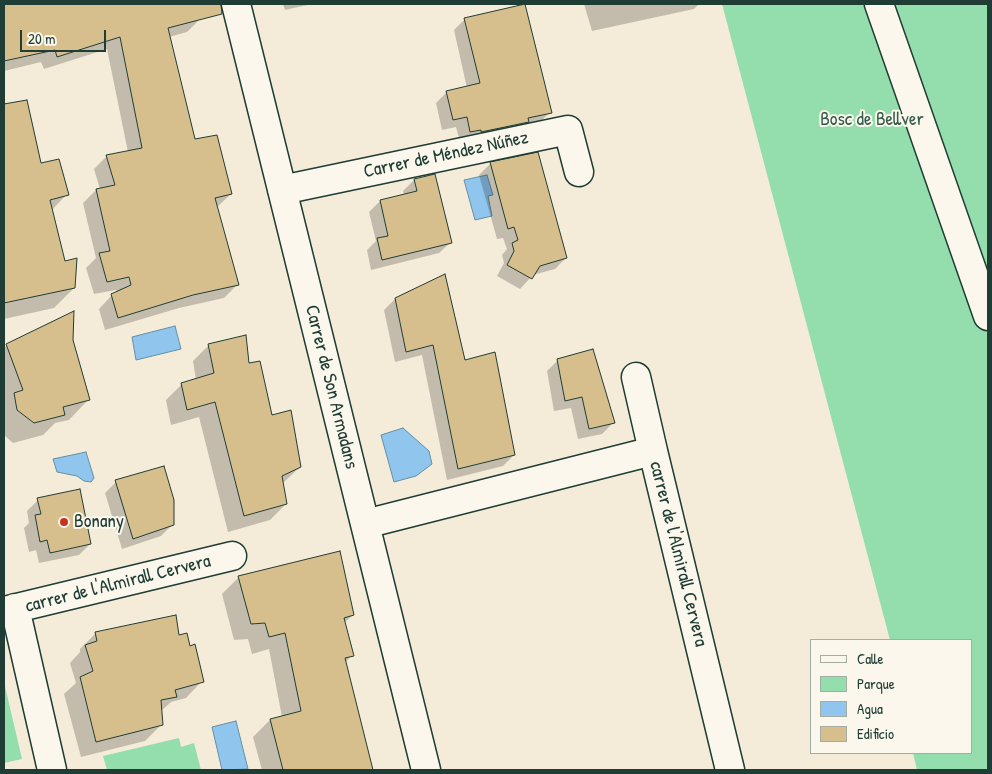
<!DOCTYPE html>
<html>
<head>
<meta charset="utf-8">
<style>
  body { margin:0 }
  #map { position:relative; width:992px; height:774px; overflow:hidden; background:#f4ecd9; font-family:"Patrick Hand",sans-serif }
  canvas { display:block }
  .frame { position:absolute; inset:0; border:5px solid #1f3d34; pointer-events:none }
  .legend { position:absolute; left:810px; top:639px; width:162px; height:115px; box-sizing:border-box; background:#fbf7ec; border:1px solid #a3ada2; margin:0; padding:6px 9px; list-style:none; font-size:15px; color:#1f3d34 }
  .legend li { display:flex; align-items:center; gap:10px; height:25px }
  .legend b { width:25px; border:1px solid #a3ada2 }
  .scale { position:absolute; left:20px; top:30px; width:86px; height:22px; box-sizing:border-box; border:2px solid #1f3d34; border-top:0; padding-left:6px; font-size:15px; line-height:18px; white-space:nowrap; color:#1f3d34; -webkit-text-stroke:4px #fbf7ec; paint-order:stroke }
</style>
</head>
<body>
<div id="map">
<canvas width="992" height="774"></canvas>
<div class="frame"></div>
<ul class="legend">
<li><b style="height:6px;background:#fbf7ec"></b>Calle</li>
<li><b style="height:14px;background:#94ddac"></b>Parque</li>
<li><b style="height:14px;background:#90c5ee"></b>Agua</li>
<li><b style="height:14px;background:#d7be8d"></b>Edificio</li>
</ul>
<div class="scale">20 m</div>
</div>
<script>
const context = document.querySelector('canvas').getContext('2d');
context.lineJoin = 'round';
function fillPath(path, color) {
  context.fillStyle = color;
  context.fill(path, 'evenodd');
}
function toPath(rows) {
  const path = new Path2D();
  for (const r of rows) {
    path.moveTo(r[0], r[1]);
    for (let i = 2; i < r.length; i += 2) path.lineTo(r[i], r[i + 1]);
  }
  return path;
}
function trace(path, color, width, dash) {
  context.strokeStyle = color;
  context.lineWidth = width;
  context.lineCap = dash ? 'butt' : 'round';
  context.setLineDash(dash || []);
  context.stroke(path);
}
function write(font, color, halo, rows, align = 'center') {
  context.font = font + ' "Patrick Hand",sans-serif';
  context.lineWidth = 4;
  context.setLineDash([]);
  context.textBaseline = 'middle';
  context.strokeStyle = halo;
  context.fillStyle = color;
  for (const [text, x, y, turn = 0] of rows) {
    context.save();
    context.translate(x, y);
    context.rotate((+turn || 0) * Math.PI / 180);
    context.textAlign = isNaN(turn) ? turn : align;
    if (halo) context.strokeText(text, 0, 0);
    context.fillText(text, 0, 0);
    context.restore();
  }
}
fillPath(toPath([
  [722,4,988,4,988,770,917,770,913,753,971,753,971,640,890,640],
  [4,682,22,759,4,763],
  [179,738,181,747,194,743,201,770,107,770,103,756]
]), '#94ddac');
const water = toPath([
  [487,175,493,195,488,196,492,216,475,220,464,180,487,175],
  [175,326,181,349,136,360,132,337,175,326],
  [403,428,429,451,432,464,416,476,394,482,381,435,403,428],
  [86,452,94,478,91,482,84,481,77,476,57,472,53,459,86,452],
  [236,721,248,769,222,770,212,727,236,721]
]);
fillPath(water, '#90c5ee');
trace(water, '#638fa4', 1);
fillPath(toPath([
  [4,4,197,4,200,19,187,32,169,37,194,140,231,194,217,207,237,285,224,298,179,308,105,330,99,309,112,295,117,293,116,290,94,294,86,268,96,258,83,203,96,190,100,189,94,169,107,156,128,152,107,49,44,69,41,62,4,71],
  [283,4,312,4,285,10],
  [584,4,699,4,694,9,592,31],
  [465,19,550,112,539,123,460,142,456,127,442,130,436,103,447,92,467,88,454,30],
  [26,101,40,165,67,194,51,211,64,263,74,288,54,308,4,319,4,105],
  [537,154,566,258,555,269,533,275,520,289,497,276,504,263,502,255,507,249,503,238,497,239,479,175,490,164],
  [414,180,451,242,439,253,371,270,367,250,376,241,369,212,380,201,404,195,403,191],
  [395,299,464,361,514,455,503,466,447,480,422,355,395,362,384,310],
  [72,340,89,399,69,420,55,423,43,435,13,443,4,435,4,348,7,345],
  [209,345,248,365,271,416,300,467,282,484,286,504,270,520,228,532,199,417,171,425,166,400,182,384,196,380,193,361],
  [558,360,613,423,602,434,578,439,571,408,554,411,547,371],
  [116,482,172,525,161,536,122,549,105,493],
  [38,500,90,544,79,555,39,563,36,550,29,552,24,528,29,523,27,511],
  [239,577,353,615,344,623,352,655,345,663,371,769,373,768,373,770,262,770,253,737,270,720,282,717,269,649,252,654,248,639,234,640,222,594],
  [96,633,178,636,189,648,202,681,186,698,171,702,160,712,161,725,145,741,81,757,64,694,76,683,70,663,80,652,80,649]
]), '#0003');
const building = toPath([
  [4,4,221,4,222,14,168,28,195,139,217,135,232,194,215,198,239,285,193,295,118,318,111,294,131,285,129,277,107,282,99,253,110,251,96,189,115,185,106,155,142,148,120,37,57,57,55,50,4,61,4,4],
  [525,4,552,113,528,118,529,122,481,132,481,130,470,132,467,117,453,120,446,91,480,83,464,18,525,4],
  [27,100,41,163,59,159,69,195,50,200,65,261,77,258,75,288,4,303,4,104,27,100],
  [538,152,567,258,540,266,532,279,507,265,514,251,512,243,518,240,514,227,508,229,490,162,538,152],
  [435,174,452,243,382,260,377,238,388,236,380,200,417,191,414,179,435,174],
  [445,274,465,360,495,352,515,455,458,469,433,345,406,352,395,298,445,274],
  [74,311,73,340,90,400,63,407,65,415,34,423,17,410,14,393,23,390,6,344,74,311],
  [246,335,249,363,260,361,272,415,291,410,301,467,282,476,287,504,244,516,215,402,187,410,181,383,214,373,208,344,246,335],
  [593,349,615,423,589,429,582,397,565,401,557,359,593,349],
  [164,466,174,500,174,525,133,539,115,480,164,466],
  [80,489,91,544,50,553,47,540,40,542,35,515,41,514,37,498,80,489],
  [340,551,354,615,344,618,354,656,345,658,373,770,283,770,270,719,301,711,285,633,269,637,265,623,251,624,238,576,340,551],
  [176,615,179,635,187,633,190,646,195,644,204,682,175,690,177,697,161,700,163,725,96,742,80,677,93,671,85,645,97,641,95,632,176,615]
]);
fillPath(building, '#d7be8d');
trace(building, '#1f3d34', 1);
const minor = toPath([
  [236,4,426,770],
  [879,4,988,316],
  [282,190,568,130,579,172],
  [636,377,653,451],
  [365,524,653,451,730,770],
  [15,608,52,770],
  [4,611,232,556]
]);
trace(minor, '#1f3d34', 31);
trace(minor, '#fbf7ec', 28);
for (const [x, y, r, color] of [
  [64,522,5,"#c8321e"]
]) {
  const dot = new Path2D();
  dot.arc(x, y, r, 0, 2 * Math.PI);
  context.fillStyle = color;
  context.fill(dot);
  trace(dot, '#fbf7ec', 2);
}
write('19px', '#365d4c', '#fbf7ec', [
  ["Bosc de Bellver",872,120]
]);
write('19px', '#1f3d34', '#fbf7ec', [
  ["Carrer de Méndez Núñez",446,155,-12],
  ["Carrer de Son Armadans",331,387,76],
  ["carrer de l'Almirall Cervera",678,554,76],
  ["carrer de l'Almirall Cervera",118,584,-14]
]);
write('19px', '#1f3d34', '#fbf7ec', [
  ["Bonany",74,522]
], 'left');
</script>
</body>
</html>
